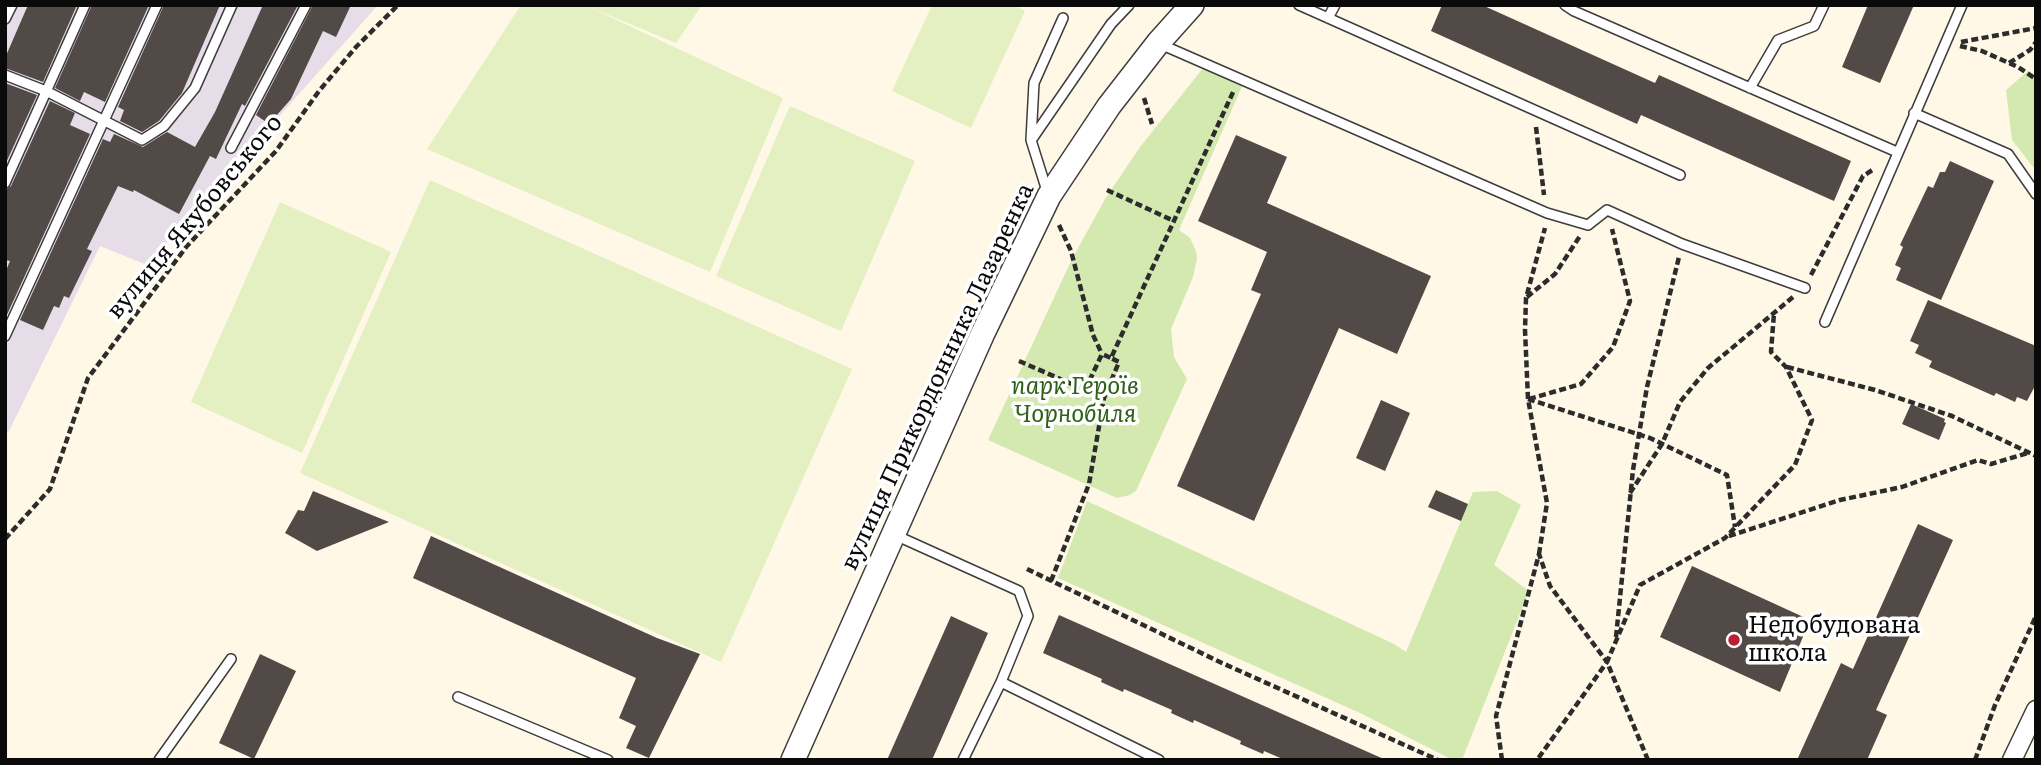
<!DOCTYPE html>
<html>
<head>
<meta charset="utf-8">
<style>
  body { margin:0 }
  #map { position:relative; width:2041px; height:765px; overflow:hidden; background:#fff8e6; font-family:Literata,serif }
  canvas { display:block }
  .frame { position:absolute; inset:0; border:7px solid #0a0a0a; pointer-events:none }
</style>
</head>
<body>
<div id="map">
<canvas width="2041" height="765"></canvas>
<div class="frame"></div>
</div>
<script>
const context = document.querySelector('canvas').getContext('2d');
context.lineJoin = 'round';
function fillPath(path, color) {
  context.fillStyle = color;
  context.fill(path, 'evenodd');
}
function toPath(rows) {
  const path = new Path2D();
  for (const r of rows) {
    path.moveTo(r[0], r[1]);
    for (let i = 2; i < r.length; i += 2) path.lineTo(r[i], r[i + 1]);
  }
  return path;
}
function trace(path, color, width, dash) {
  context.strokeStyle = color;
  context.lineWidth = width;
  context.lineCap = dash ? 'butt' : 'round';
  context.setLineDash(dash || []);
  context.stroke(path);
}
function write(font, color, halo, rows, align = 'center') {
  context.font = font + ' Literata,serif';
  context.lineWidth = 7;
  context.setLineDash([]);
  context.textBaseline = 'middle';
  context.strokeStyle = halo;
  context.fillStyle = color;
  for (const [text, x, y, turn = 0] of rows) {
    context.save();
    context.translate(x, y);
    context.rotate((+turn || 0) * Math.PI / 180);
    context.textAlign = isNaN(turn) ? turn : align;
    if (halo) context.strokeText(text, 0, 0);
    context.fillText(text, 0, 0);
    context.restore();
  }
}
fillPath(toPath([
  [5,5,378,5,147,265,100,246,9,431,5,433]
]), '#e7dde9');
fillPath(toPath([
  [1204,67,1243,84,1179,230,1190,238,1196,251,1197,259,1193,277,1171,329,1174,357,1187,379,1136,491,1130,495,1117,498,988,440,1071,261,1105,199,1140,147],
  [2028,71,2036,76,2036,167,2033,167,2012,140,2006,90],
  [1497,491,1521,505,1494,565,1529,591,1462,760,1453,760,1360,713,1058,578,1087,501,1394,644,1406,652,1473,492]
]), '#d3e9b0');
fillPath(toPath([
  [521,5,702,5,676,43,589,7,783,98,710,272,427,149],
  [932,5,1013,5,1025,11,971,128,892,91],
  [790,106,915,161,841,331,716,276],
  [430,180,852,369,721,662,300,473],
  [280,202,391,252,302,453,191,402]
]), '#e4f0c2');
fillPath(toPath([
  [28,5,77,5,43,82,5,68,5,58],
  [92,5,149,5,105,102,84,92,80,101,55,88],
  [164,5,220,5,182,93,159,121,142,132,120,121,124,110,118,107],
  [263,5,298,5,245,106,242,104,216,159,210,156,179,214,134,190,133,192,118,186,87,249,92,251,69,298,64,296,59,308,54,306,43,330,20,320,103,139,110,142,114,134,143,147,167,132,195,147,215,112],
  [313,5,351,5,336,37,323,31,291,99,269,124,256,115],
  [1442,5,1482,5,1655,83,1659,75,1851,161,1834,201,1641,115,1637,124,1431,31],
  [1868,5,1914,5,1880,83,1842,67],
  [5,83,37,95,5,165],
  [50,101,75,113,70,125,90,134,5,319,5,273,10,261,5,260,5,190,11,186],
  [1236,135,1287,157,1267,203,1431,276,1397,354,1339,328,1254,521,1177,486,1261,294,1251,290,1267,252,1198,221],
  [1950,161,1994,181,1941,300,1896,280,1901,268,1895,265,1903,247,1900,245,1928,186,1933,188,1940,172,1945,172],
  [1928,300,2036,346,2036,384,2027,401,2017,397,2015,402,1996,393,1994,396,1929,367,1932,361,1915,353,1919,345,1910,341],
  [1381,400,1410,413,1385,471,1356,458],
  [1911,404,1945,419,1944,422,1946,423,1939,440,1902,424],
  [1436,490,1468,504,1461,521,1428,507],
  [313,491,389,522,317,551,285,533,298,510,304,511],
  [1918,524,1953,540,1876,710,1887,715,1867,760,1797,760,1841,663,1853,669],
  [431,536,657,638,700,654,649,758,626,748,636,726,619,718,636,678,413,578],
  [1692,566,1810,620,1780,692,1660,637],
  [1059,615,1386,760,1285,760,1264,751,1263,754,1240,744,1241,741,1194,720,1193,723,1171,713,1172,710,1124,689,1123,692,1101,682,1102,679,1043,653],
  [951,616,988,633,932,760,887,760],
  [260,654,296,671,254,759,219,743]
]), '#524a46');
const service = toPath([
  [1299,5,1680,175],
  [1565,5,1574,11,1897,152],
  [1328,18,1335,5],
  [5,19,12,5],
  [1160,44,1547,213,1588,225,1607,210,1682,244,1805,288],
  [5,75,46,91,142,140,164,126,195,88,232,5],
  [1750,88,1778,40,1814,26,1824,5],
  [1914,113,2008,154,2036,194],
  [1032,139,1111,24,1129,5],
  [231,148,306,5],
  [5,183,85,5],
  [1047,191,1031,140,1034,83,1063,18],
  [1825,322,1962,5],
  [5,336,157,5],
  [895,535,1019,591,1028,616,1001,682,963,760],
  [1001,682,1159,760],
  [458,697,608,760],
  [159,760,231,659]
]);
const minor = toPath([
  [2012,760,2036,710]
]);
const tertiary = toPath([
  [793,760,983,333,1049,196,1109,106,1158,43,1192,5]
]);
trace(service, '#3d3d3d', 12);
trace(minor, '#3d3d3d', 21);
trace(tertiary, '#3d3d3d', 26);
trace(toPath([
  [1961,42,2036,28],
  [1960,46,1982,51,2018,67,2036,79],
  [2009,63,2030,50,2036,42],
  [1144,98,1152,124],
  [1536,127,1544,195],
  [1107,190,1174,221],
  [1059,225,1071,251,1093,335,1102,354],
  [1811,275,1863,176,1874,169],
  [1527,297,1555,274,1580,236],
  [1019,361,1104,398],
  [1787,367,1875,390,1952,416,2036,456],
  [1085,390,1102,354,1111,358],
  [1528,399,1650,438,1727,475,1735,527],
  [1529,399,1581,384,1613,347,1630,301,1612,229],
  [1630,493,1662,444,1680,402,1708,368,1793,297],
  [1729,536,1840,500,1902,487,1978,460,1991,464,2028,453],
  [5,539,50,489,88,378,187,246,276,151,319,91,356,47,398,5],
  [1539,554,1547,503,1528,399,1525,330,1526,298,1545,228],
  [1027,569,1222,663,1438,760],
  [1051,581,1089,484,1104,398,1119,362,1111,358,1234,90],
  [1616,637,1633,470,1647,387,1679,257],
  [1502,760,1496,716,1539,554,1550,586,1607,662,1537,760],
  [1648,760,1607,662,1640,585,1725,538,1795,465,1812,420,1786,367,1771,352,1774,313],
  [1975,760,1995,705,2036,616]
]), '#2c2c2c', 4.5, [7, 3.5]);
trace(service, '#fff', 9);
trace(minor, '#fff', 18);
trace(tertiary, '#fff', 23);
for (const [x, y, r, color] of [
  [1734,640,7,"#bb2036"]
]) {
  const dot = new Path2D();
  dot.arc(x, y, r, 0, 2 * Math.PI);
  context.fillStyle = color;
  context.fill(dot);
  trace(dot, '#fff', 2.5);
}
write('24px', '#0a0a0a', '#fff', [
  ["вулиця Якубовського",195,217,-50],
  ["вулиця Прикордонника Лазаренка",938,377,-65]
]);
write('italic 24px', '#2f611a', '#fff', [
  ["парк Героїв",1075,387],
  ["Чорнобиля",1075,415]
]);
write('24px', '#0a0a0a', '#fff', [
  ["Недобудована",1748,626],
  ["школа",1748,654]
], 'left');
</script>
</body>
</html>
